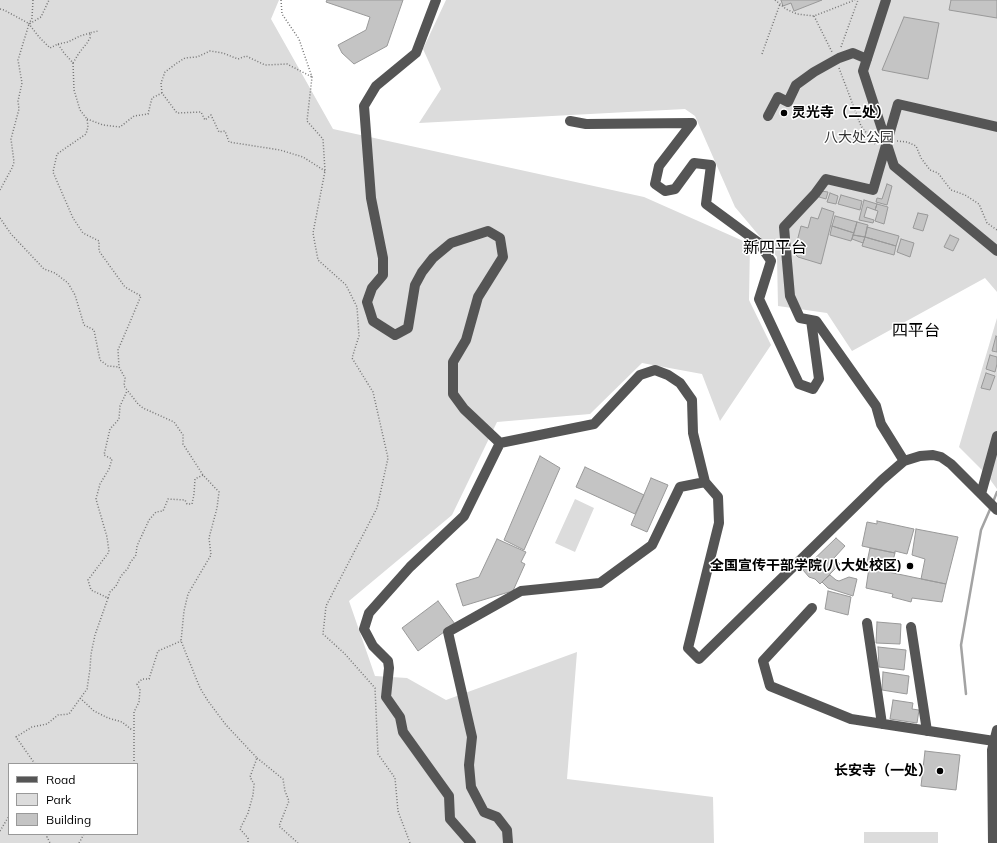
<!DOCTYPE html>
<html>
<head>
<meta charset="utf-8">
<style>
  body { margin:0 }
  #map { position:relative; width:997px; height:843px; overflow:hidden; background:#fff; font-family:Mulish,sans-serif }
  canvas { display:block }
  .legend { position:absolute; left:8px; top:763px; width:130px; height:72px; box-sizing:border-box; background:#fff; border:1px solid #999; margin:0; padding:5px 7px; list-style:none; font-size:12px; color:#000 }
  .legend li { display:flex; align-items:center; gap:8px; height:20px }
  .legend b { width:20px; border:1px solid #999 }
</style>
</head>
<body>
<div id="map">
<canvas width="997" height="843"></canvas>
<ul class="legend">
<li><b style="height:5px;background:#555"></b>Road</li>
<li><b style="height:11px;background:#dcdcdc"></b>Park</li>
<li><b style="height:11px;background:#c4c4c4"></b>Building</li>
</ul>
</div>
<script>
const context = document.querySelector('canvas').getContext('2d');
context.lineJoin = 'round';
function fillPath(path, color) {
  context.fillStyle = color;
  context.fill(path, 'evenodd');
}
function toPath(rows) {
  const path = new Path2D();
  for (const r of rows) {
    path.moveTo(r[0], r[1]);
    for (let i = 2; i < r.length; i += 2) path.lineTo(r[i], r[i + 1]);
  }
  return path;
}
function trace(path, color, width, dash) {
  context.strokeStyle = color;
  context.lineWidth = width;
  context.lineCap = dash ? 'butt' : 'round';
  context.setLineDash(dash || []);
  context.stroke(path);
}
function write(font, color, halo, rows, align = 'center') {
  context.font = font + ' Mulish,"Noto Sans SC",sans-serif';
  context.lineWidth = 3;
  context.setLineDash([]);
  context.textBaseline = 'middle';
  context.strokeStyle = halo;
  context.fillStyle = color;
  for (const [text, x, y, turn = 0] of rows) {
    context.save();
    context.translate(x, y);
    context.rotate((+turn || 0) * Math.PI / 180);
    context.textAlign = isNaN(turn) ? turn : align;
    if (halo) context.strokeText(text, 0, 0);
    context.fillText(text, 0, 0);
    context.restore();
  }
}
fillPath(toPath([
  [0,0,279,0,271,19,333,129,644,197,750,244,749,300,771,345,720,421,702,374,642,363,590,414,497,422,452,515,349,601,375,676,407,678,446,700,577,652,567,779,713,797,714,843,0,843],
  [9,764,137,764,137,834,9,834],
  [446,0,997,0,997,292,985,278,852,351,827,313,778,306,777,257,735,207,695,116,685,109,419,123,441,89,423,49],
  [997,318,997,489,986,474,959,447],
  [575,499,594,508,575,552,555,543],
  [864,832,938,832,938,843,864,843]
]), '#dcdcdc');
trace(toPath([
  [993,502,997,492],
  [966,694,961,645,981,530,991,507]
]), '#a3a3a3', 2.5);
const building = toPath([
  [327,0,403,0,387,46,354,64,342,53,338,45,366,30,370,17,326,2,327,0],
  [781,0,822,0,794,11,791,3,783,6,781,0],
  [951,0,997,0,997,18,949,10,951,0],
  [904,17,939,23,928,79,882,70,904,17],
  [887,184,892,186,887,205,876,202,877,198,882,199,887,184],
  [821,191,828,192,826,199,819,197,821,191],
  [830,193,838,196,836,204,827,202,830,193],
  [841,195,862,201,860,210,838,204,841,195],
  [864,200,877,204,875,210,867,207,864,217,874,220,873,223,859,220,864,200],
  [877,204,888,207,884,224,875,221,878,211,875,210,877,204],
  [822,208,834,212,821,264,798,257,794,253,801,226,808,228,811,217,818,219,822,208],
  [918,213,928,215,923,231,913,228,918,213],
  [835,216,857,222,854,233,832,226,835,216],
  [857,222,868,225,865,237,853,235,857,222],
  [832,226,854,233,851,241,830,235,832,226],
  [867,227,899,236,896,246,865,237,867,227],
  [853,235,865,237,863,243,852,239,853,235],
  [950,235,959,239,953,251,944,247,950,235],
  [865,237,896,246,894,255,862,246,865,237],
  [901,239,914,243,910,257,897,252,901,239],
  [996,336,997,337,997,352,992,351,996,336],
  [990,355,997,357,997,364,995,372,986,369,990,355],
  [986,373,995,376,990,390,981,388,986,373],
  [540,456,560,468,524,550,504,540,540,456],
  [585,467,644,495,635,514,576,487,585,467],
  [651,478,668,485,647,532,631,525,651,478],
  [877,521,914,529,907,554,895,551,895,553,862,546,867,522,877,524,877,521],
  [916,529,958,537,946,584,921,579,925,559,912,555,916,529],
  [836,538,845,546,834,558,840,564,820,584,815,579,809,577,803,570,836,538],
  [497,539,526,552,521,562,525,564,512,593,509,592,463,606,456,584,479,577,497,539],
  [870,548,895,553,890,572,866,567,870,548],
  [869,568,946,584,942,602,912,598,911,602,892,597,893,594,866,588,869,568],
  [830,575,836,580,839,581,849,577,857,579,853,596,828,588,822,582,830,575],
  [828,591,851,597,848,615,825,609,828,591],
  [438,601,455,624,418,651,402,628,438,601],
  [877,622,901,624,900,644,876,643,877,622],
  [878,647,906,650,904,670,879,667,878,647],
  [883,672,909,676,907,694,882,690,883,672],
  [893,700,913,703,912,709,919,710,917,723,890,719,893,700],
  [925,751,960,755,956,790,921,786,925,751]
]);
fillPath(building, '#c4c4c4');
trace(building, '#999', 1);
trace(toPath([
  [33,0,32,18,29,24,39,37,50,48,58,44,64,53,73,63,74,90,80,110,87,119,88,127,86,134,57,154,53,172,73,218,83,233,99,241,99,251,125,287,141,296,118,350,119,367,125,378,124,386,138,404,143,408,174,422,183,435,183,444,203,475,219,492,217,508,209,538,211,555,188,594,184,611,181,641,200,688,208,701,226,725,257,758,250,777,254,784,253,795,248,813,240,829,248,838,248,843],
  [281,0,282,14,299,39,312,77,307,121,323,139,325,171,313,233,318,260,346,285,357,307,359,336,352,358,373,392,388,458,377,508,326,606,323,634,344,653,375,688,378,754,395,778,398,811,410,843],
  [775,0,786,9,797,14,814,16,855,0],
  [0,9,4,10,28,23],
  [814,16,832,52],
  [58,44,68,42,80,36,90,33],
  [841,47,858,0],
  [762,54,780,4],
  [73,63,79,53,87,43,90,38,90,33,98,31],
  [839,68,861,126,876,145],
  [162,93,161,83,165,72,177,63,185,58,197,57,210,51,223,53,238,59,246,56,265,65,287,64,312,77],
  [87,119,103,125,120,127,134,116,148,114,152,98,162,93,177,113,201,112,205,120,211,115,219,132,225,131,229,142,280,150,303,157,325,171],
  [897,141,907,142,916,146,921,158,930,170,938,173,951,190,965,195,979,204,987,223,997,230],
  [0,190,12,168,14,162,11,139,19,109,18,101,22,83,18,60,29,24,41,17,49,0],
  [0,218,11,234,44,269,55,273,68,283,75,295,84,325,94,330,100,360,108,366,119,367],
  [108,598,110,592,116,586,121,576,128,568,130,563,136,555,137,546,149,520,156,512,163,511,168,499,185,500,187,504,192,504,194,494,195,479,203,475],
  [80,698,94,711,108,718,122,722,132,730],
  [257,758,283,779,285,791,289,801,279,826,298,843],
  [35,764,16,737,32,727,47,724,58,715,69,714,87,689,90,669,91,654,95,635,108,598,91,590,88,580,109,552,107,537,96,499,100,484,109,469,112,459,104,455,110,429,119,419,120,406,127,391],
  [134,764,134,712,139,702,140,690,137,684,142,679,149,679,158,651,181,641],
  [0,831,9,816],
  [49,834,47,837,50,843],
  [79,843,84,834]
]), '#777', 1.5, [1, 2]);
trace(toPath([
  [436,0,416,53,376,86,364,106,371,198,383,258,383,275,372,288,367,302,373,321,395,335,408,328,415,285,422,272,433,258,451,243,488,231,500,238,503,257,478,297,466,340,453,362,453,394,464,409,500,443],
  [886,0,863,71,894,166,997,251],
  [768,116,778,97,788,102,796,85,814,72,839,58,853,53,867,59],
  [570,121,586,124,692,123,659,166,655,184,665,191,675,189,694,163,711,165,706,204,759,243,771,261,759,299,799,384,813,389,819,379,811,320],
  [904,461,881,424,876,406,816,321,800,318,790,296,784,227,815,194,826,179,873,190,898,104,997,127],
  [981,494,997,436],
  [812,608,763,661,770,686,851,719,994,741],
  [867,623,882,724],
  [911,627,927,731],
  [471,843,450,819,449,796,403,732,400,717,386,697,389,668,388,661,373,646,364,629,369,613,410,567,464,516,500,443,594,424,640,375,655,370,668,375,680,383,692,400,693,433,705,482],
  [508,843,507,830,497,817,484,812,471,787,469,765,472,737,448,632,521,591,600,583,652,545,680,487,705,482,718,497,719,523,688,648,699,659,882,480,904,461,920,456,933,455,941,457,951,464,997,510],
  [993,843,992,750,997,730]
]), '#555', 10);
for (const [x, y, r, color] of [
  [784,113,4,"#000"],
  [910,566,4,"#000"],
  [940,771,4,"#000"]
]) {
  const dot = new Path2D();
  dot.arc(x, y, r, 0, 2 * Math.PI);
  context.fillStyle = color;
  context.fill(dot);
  trace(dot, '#fff', 1.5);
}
write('bold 14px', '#000', '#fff', [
  ["灵光寺（二处）",792,113,"left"],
  ["全国宣传干部学院(八大处校区)",902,566],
  ["长安寺（一处）",932,771]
], 'right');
write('14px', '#333', '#fff', [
  ["八大处公园",859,138]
]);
write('16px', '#000', '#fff', [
  ["新四平台",775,248],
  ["四平台",916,331]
]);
</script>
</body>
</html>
